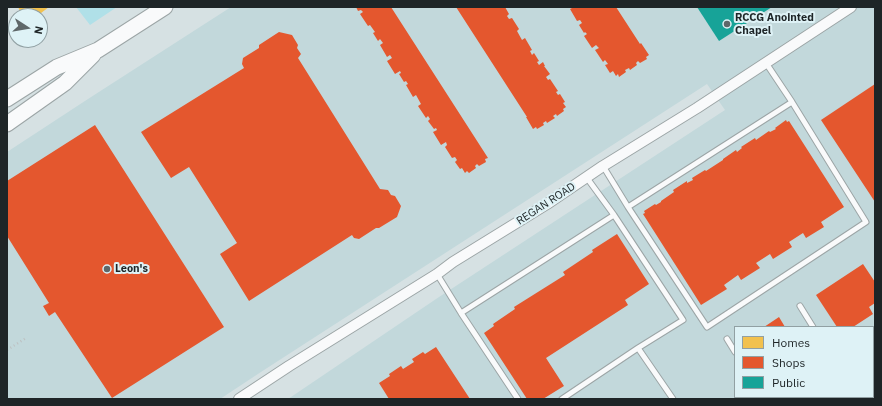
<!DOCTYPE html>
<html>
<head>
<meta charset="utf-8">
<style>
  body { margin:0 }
  #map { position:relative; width:882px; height:406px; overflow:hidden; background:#d6e1e3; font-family:"IBM Plex Sans",sans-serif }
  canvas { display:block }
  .frame { position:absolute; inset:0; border:8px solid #1e2527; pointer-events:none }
  .legend { position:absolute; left:734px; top:326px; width:140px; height:72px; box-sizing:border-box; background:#def2f6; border:1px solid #91a0a3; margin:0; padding:5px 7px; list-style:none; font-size:12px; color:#1e2527 }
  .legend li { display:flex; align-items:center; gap:8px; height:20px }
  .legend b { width:20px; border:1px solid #91a0a3 }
  .north { position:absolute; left:8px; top:8px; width:40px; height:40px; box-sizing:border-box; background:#def2f6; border:1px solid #91a0a3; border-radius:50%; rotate:102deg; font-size:11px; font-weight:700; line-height:16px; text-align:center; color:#1e2527 }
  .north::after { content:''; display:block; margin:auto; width:14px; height:18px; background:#5e6769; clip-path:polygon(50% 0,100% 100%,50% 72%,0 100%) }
</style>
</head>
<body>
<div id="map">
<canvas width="882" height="406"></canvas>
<div class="frame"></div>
<ul class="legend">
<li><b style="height:11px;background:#f2c14e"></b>Homes</li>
<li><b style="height:11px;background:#e4572e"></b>Shops</li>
<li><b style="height:11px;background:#17a398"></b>Public</li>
</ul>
<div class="north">N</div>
</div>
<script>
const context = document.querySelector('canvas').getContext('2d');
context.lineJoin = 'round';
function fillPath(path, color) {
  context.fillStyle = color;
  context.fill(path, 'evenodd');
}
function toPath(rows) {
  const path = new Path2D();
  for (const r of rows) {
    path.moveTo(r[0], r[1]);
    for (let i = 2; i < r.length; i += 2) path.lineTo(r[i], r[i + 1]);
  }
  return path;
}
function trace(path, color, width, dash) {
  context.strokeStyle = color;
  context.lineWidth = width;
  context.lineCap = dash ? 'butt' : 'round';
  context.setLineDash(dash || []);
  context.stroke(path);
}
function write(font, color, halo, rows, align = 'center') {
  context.font = font + ' "IBM Plex Sans",sans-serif';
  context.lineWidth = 4;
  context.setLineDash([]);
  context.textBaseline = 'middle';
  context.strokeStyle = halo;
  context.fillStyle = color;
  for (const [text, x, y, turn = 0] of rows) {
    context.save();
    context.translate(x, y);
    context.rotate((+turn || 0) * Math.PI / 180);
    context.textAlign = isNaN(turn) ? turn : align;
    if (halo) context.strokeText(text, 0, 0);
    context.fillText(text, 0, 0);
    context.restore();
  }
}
fillPath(toPath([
  [231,7,875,7,875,399,288,399,439,297,725,110,707,84,264,370,220,399,7,399,7,152,88,99],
  [735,327,873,327,873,397,735,397]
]), '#c2d8db');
fillPath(toPath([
  [76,7,117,7,90,25]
]), '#b0e0e8');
fillPath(toPath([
  [18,7,49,7,37,16,21,16,19,12,20,11]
]), '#f2c14e');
fillPath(toPath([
  [356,7,391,7,488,158,485,159,486,162,479,166,477,164,475,166,476,168,469,173,467,171,465,173,462,168,460,169,455,162,457,160,455,157,452,158,445,147,447,145,446,142,441,145,433,132,437,130,436,128,434,129,428,121,430,119,428,116,426,118,418,106,421,104,416,95,413,97,406,85,408,84,406,81,404,82,399,74,401,73,400,71,395,74,387,61,392,58,390,55,387,57,380,45,383,43,380,39,378,41,373,33,375,32,370,25,368,26,360,14,363,12,361,10,358,11],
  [456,7,501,7,502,8,505,7,509,14,507,16,509,19,512,18,519,29,517,31,522,40,525,38,532,50,530,51,532,55,534,53,539,61,537,62,539,65,543,62,545,66,544,66,550,74,546,77,548,80,550,79,558,91,556,92,558,95,560,94,565,102,563,103,566,107,563,109,564,111,557,116,556,114,553,116,555,118,547,123,546,121,543,123,544,125,537,129,536,127,533,129,526,117,527,117],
  [571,7,616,7,640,44,641,43,649,55,646,57,647,59,640,63,638,61,636,63,637,65,630,70,629,68,625,70,626,72,619,77,618,74,616,76,613,71,610,73,605,65,608,64,605,60,603,62,595,50,599,48,596,45,592,48,584,36,587,34,585,32,584,33,579,25,582,23,580,20,577,21,570,9,572,8],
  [279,32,292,35,298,45,297,48,301,54,298,58,380,189,388,190,391,195,395,196,401,206,397,217,379,228,376,228,359,239,354,238,352,235,249,301,220,254,237,243,189,167,171,178,141,132,244,68,242,64,243,58,259,48,259,45],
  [875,84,875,202,821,120],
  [786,120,787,122,789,121,844,207,821,222,824,227,806,238,803,233,789,242,792,247,773,259,770,254,756,263,760,268,741,280,738,275,724,285,727,289,701,305,643,214,645,213,644,211,655,204,656,205,661,202,661,201,674,192,673,190,687,181,687,183,693,180,692,178,705,170,706,171,723,160,723,159,736,150,737,152,742,148,741,147,755,138,756,140,769,131,770,132,776,129,775,128],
  [95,125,224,327,112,398,55,312,49,316,43,306,49,303,7,236,7,181],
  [617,234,649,284,625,300,628,305,546,358,564,386,543,399,541,399,540,398,538,399,527,399,484,333,494,326,493,324,515,309,514,307,565,275,563,272,593,252,592,250],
  [863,264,875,282,875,303,869,307,873,314,853,327,837,327,816,295],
  [779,317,785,327,764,327],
  [875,328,875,385,874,386,873,384,873,329],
  [436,347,470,399,389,399,379,383,390,376,389,374,401,366,403,369,414,362,412,359,423,352,425,354],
  [777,397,830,397,831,399,778,399]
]), '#e4572e');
fillPath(toPath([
  [697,7,772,7,719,41]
]), '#17a398');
const lane = toPath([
  [603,166,628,207,792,102,766,63],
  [628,207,707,327,866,222,792,102],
  [437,274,461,313,614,215,587,178],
  [800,306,813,327],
  [461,313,518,399],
  [727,339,735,352],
  [638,348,673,399],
  [764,397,765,399],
  [858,397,859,399],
  [562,399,638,348,683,320,614,215]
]);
const street = toPath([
  [239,399,289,366,437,274,453,262,547,204,603,166,697,108,851,7]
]);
const secondary = toPath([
  [7,99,57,67,98,50,165,7],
  [7,124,65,83,93,55]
]);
trace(lane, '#9ca5a6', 7);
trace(street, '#9ca5a6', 12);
trace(secondary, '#9ca5a6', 17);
trace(toPath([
  [7,350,26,338]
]), '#bdc1c2', 2.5, [1, 3]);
trace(lane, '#f9fafb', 5);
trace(street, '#f9fafb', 10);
trace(secondary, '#f9fafb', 15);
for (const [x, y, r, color] of [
  [727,24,4,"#5e6769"],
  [107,269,4,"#5e6769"]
]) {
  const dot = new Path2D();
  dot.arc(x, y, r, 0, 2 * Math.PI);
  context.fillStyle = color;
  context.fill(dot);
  trace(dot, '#def2f6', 1.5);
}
write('bold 11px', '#1e2527', '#def2f6', [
  ["RCCG Anointed",735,18],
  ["Chapel",735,31],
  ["Leon's",115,269]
], 'left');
write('11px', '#1e2527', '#def2f6', [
  ["REGAN ROAD",546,204,-33]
]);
</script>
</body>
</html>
